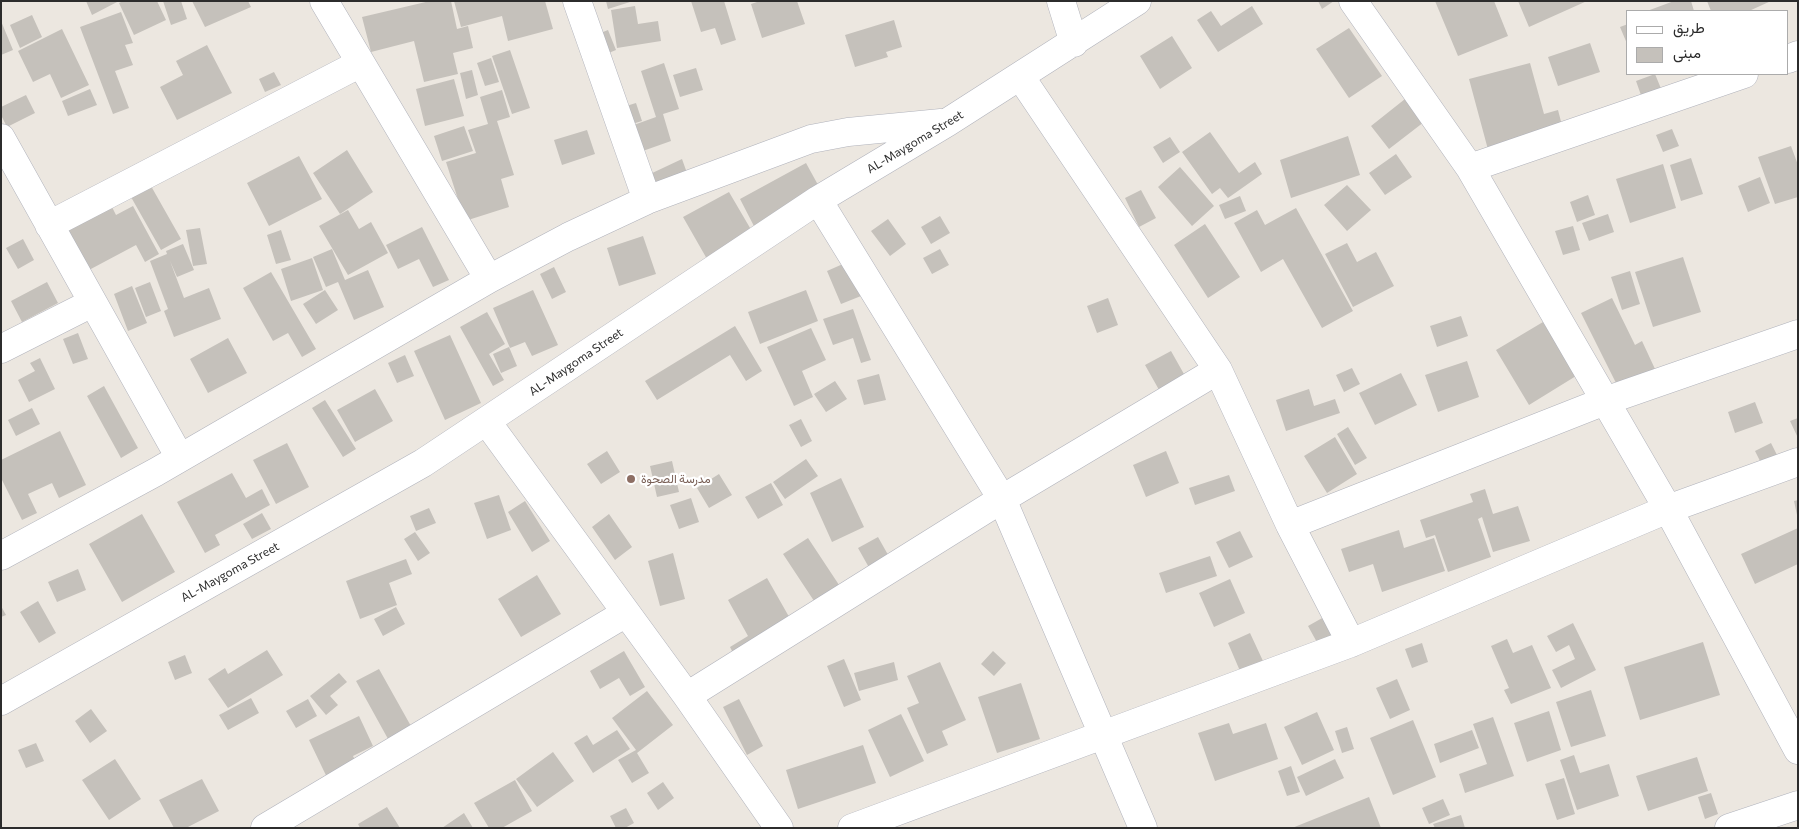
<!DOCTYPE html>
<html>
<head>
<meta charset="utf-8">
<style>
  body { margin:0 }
  #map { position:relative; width:1799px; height:829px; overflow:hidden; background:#ece7e0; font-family:Commissioner,Vazirmatn,sans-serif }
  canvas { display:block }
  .frame { position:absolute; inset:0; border:2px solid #2c2c2c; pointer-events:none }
  .legend { position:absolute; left:1626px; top:10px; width:162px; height:65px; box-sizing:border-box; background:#fff; border:1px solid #ababab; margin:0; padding:6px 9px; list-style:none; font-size:15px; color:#2c2c2c }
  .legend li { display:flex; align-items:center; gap:10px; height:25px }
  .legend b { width:25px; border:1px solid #ababab }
</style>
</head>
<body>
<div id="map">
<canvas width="1799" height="829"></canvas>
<div class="frame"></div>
<ul class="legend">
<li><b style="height:6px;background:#fff"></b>طريق</li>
<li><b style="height:14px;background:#c5c1bb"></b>مبنى</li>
</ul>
</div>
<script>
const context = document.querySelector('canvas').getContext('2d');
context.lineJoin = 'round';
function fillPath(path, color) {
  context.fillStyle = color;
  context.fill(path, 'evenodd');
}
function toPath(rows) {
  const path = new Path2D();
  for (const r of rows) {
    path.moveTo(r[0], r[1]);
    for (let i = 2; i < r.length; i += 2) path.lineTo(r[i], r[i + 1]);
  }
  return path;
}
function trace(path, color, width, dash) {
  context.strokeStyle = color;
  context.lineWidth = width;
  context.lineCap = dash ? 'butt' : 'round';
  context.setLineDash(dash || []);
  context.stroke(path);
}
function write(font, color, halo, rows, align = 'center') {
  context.font = font + ' Commissioner,Vazirmatn,sans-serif';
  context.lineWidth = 4.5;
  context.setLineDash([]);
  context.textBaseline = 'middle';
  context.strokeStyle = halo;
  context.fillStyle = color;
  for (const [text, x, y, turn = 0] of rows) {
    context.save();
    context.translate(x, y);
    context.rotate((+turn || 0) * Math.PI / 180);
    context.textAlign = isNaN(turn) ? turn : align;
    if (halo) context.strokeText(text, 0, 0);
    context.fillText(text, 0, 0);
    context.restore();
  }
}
fillPath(toPath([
  [86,1,119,1,92,15],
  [123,1,157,1,166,20,134,35,119,3],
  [163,1,181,1,187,19,171,25],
  [192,1,248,1,251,7,205,27],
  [430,1,451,1,457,29,468,26,473,48,453,53,458,74,424,82,414,41,371,52,362,17],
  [454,1,545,1,553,29,508,41,502,16,461,27],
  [606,1,629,1,630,2,608,9],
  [691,1,724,1,736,40,721,45,715,28,701,32],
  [760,1,797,1,805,24,762,38,751,4],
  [1318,1,1334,1,1322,9],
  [1435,1,1494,1,1508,36,1458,56],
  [1518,1,1587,1,1529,27],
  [1674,1,1691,1,1694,11,1647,11],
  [1707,1,1771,1,1749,11,1711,11],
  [635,6,638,24,658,21,661,41,617,48,611,10],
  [1252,6,1263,24,1218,52,1197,20,1211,11,1221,26],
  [121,12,133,43,125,45,133,65,115,71,129,108,113,114,80,27],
  [32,15,42,37,20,48,10,25],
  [894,20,902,47,886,52,888,57,855,67,845,35],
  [1,21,13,50,1,55],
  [1628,24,1628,46,1620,27],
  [1349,28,1382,76,1349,98,1316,49],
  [62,29,89,85,61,98,50,74,33,82,18,51],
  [608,30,616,50,601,56,593,36],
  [1172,36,1192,68,1160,89,1140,56],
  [1590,43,1600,72,1558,86,1548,57],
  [207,45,232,93,177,120,160,87,183,75,176,61],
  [510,50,530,108,512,114,492,56],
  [491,58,499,82,485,86,477,63],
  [664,63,679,109,663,114,671,141,640,152,631,126,656,117,641,71],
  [1530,63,1544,114,1558,110,1565,137,1490,157,1469,79],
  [696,68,703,90,680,97,673,75],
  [472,70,478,95,466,99,460,73],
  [274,72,281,85,265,92,259,79],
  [1655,74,1662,91,1642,98,1636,81],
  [454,79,464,116,425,126,416,89],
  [90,89,97,105,68,116,62,101],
  [502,90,510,117,497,121,514,175,501,179,509,207,465,221,446,162,476,153,468,130,488,124,480,97],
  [26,95,35,113,7,127,1,115,1,107],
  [1405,99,1424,122,1389,149,1371,126],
  [636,103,642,121,619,128,613,110],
  [464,126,473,151,442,161,434,136],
  [1672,129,1679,146,1663,152,1656,135],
  [587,130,595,154,562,165,554,140],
  [1210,132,1239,173,1255,162,1262,174,1228,198,1220,188,1212,194,1182,152],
  [1348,136,1360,175,1291,198,1280,160],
  [1170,137,1180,152,1163,163,1153,147],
  [1791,146,1798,165,1798,197,1775,204,1758,157],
  [347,150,373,192,340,214,313,173],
  [1396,154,1412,177,1385,195,1369,173],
  [299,156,322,199,269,226,247,183],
  [1691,158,1703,194,1681,201,1670,165],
  [682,159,687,173,653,189,648,175],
  [806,163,823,194,756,230,740,199],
  [1663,164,1676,208,1630,223,1616,179],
  [1180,167,1214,206,1192,226,1158,187],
  [1760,177,1770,203,1748,212,1738,186],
  [1347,185,1371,210,1347,231,1324,205],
  [151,186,181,239,161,250,131,197],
  [1141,190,1156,218,1139,227,1125,198],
  [729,192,753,233,707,259,683,217],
  [1588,195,1595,215,1577,222,1570,202],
  [1240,196,1246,211,1225,219,1219,205],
  [133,206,159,254,145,262,136,245,89,270,68,230,112,207,116,215],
  [1296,208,1353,311,1322,328,1283,259,1261,272,1234,223,1257,210,1265,225],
  [348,210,359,229,371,222,388,253,348,275,319,226],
  [1608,214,1614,232,1589,241,1582,223],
  [940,216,950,233,931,244,921,227],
  [888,219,906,244,890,256,871,231],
  [1205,224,1240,277,1208,298,1174,245],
  [1573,226,1580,250,1563,255,1555,231],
  [422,227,449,280,433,287,419,259,398,269,386,245],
  [200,228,207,264,193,266,186,230],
  [281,230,291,260,276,264,267,235],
  [643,236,656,274,619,286,607,248],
  [23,239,34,260,18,269,6,248],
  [1347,243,1357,262,1376,252,1394,286,1353,307,1325,254],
  [183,244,194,270,177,277,170,261,184,298,209,288,221,319,174,337,164,311,168,309,150,261,167,254,166,251],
  [332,249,345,280,368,270,384,307,354,320,338,282,326,287,313,257],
  [940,249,949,265,932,274,923,258],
  [1683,257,1701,312,1653,327,1635,272],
  [312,258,323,290,291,301,281,269],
  [852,260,866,294,841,304,827,271],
  [554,267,566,292,552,299,540,274],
  [1630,271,1640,304,1622,310,1611,277],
  [271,272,316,349,302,357,288,333,273,341,243,288],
  [47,282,58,303,22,322,11,301],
  [150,282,161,311,146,317,135,288],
  [132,286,147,323,128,331,114,294],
  [325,290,338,310,316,324,303,304],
  [533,290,558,345,532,356,525,342,510,348,493,308],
  [806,290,818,321,760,344,748,312],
  [1108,298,1118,325,1097,333,1087,306],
  [1612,298,1635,345,1642,341,1655,369,1618,387,1581,313],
  [853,309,871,360,861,363,853,338,833,345,823,319],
  [487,312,505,344,489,354,504,380,493,386,460,327],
  [1461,316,1468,336,1437,347,1430,326],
  [1543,322,1576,376,1529,405,1496,350],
  [735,326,762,371,746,381,730,355,657,400,645,381],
  [811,328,826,360,802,371,813,397,794,406,767,347],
  [78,333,88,359,73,364,63,339],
  [450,335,481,403,445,420,414,351],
  [228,338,247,373,208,393,190,359],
  [509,347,517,366,501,373,493,354],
  [1171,351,1193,390,1167,404,1145,365],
  [405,355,414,376,397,383,388,363],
  [40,358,55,389,29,402,18,380,35,371,30,363],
  [1467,361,1479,397,1438,412,1425,375],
  [1352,368,1360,384,1344,392,1336,375],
  [1401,373,1417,405,1375,425,1359,393],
  [879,374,886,400,864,405,857,380],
  [835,381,847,399,826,412,814,394],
  [104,386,138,448,121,458,87,396],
  [375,389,393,421,355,442,337,410],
  [1309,389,1314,406,1335,399,1340,413,1286,431,1276,400],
  [325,400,356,449,343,457,312,408],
  [1755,402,1763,423,1735,433,1728,412],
  [32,408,40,424,16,436,8,420],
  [1798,418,1798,438,1790,421],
  [801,419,812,441,801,447,789,425],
  [1348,427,1367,458,1355,465,1337,434],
  [60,431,86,485,59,498,52,483,28,494,37,513,22,520,1,478,1,460],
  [1335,437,1357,474,1327,493,1304,456],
  [287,443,309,487,276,504,253,460],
  [1771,443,1781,463,1765,471,1755,451],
  [607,451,620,472,601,484,587,464],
  [1166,451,1179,483,1146,497,1133,465],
  [806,459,818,476,785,499,773,482],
  [672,461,679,492,657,497,650,466],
  [232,473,246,498,262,489,270,505,215,535,220,545,205,553,177,502],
  [719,474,732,495,709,508,697,488],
  [1229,475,1235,491,1195,505,1189,488],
  [841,478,864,527,832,542,810,493],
  [771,483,783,505,758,519,745,497],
  [1485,489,1493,514,1518,506,1530,541,1493,552,1482,517,1478,519,1491,557,1448,572,1435,535,1426,538,1420,520,1473,502,1470,494],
  [499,495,511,530,487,539,474,503],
  [691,498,699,522,679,529,670,505],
  [1798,500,1798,515,1797,515,1794,501],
  [525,501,550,541,532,552,508,512],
  [429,508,436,523,416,531,410,516],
  [262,513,271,529,252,539,243,524],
  [142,514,175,572,122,602,89,544],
  [609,514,632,547,615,560,592,527],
  [1798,528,1798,564,1755,584,1741,554],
  [1399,530,1404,548,1434,538,1445,571,1382,592,1373,564,1349,572,1341,549],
  [1240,531,1253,557,1229,568,1216,542],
  [415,532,430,553,418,561,404,539],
  [878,537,896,569,876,580,858,548],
  [808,538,845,594,820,610,783,554],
  [673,553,685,599,660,606,648,561],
  [1210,556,1217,576,1166,593,1159,573],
  [406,559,412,574,389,583,397,605,360,619,346,581],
  [78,569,86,590,57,602,48,582],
  [537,575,561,614,521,637,498,599],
  [767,578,792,622,734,655,730,647,748,636,728,600],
  [1230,579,1245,613,1214,627,1199,593],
  [38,601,56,633,39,643,20,612],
  [1,606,6,615,1,617],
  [396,607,405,624,383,636,374,619],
  [1324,617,1334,637,1319,646,1308,626],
  [1573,623,1596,670,1561,688,1552,670,1575,659,1569,645,1556,652,1547,636],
  [1250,633,1263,661,1240,671,1228,643],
  [1507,639,1513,653,1532,645,1551,688,1511,704,1504,690,1509,688,1491,646],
  [1703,642,1720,695,1640,720,1624,667],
  [1422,643,1428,662,1412,668,1405,649],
  [267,650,283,675,228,708,208,679,225,668,228,674],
  [624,651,645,687,630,696,619,678,600,689,590,671],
  [993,651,1006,663,994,676,981,664],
  [185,655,192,673,175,680,168,662],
  [844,659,861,700,844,707,827,666],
  [894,662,898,680,859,691,854,673],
  [940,662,966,720,942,731,948,745,927,754,907,708,919,703,907,676],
  [379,669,421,744,398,757,356,681],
  [339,673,347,682,330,696,338,705,326,715,310,696],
  [1397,679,1410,710,1390,719,1376,688],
  [1021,683,1040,739,997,753,978,697],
  [1591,690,1606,736,1571,747,1556,702],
  [647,691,673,725,637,753,649,773,632,783,618,760,636,750,612,718],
  [251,698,259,713,228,730,219,715],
  [308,699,317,716,296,728,286,711],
  [739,699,763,746,747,755,723,707],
  [91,709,107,731,90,743,75,721],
  [1549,711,1561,750,1527,762,1514,723],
  [1317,712,1334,750,1302,765,1284,727],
  [901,714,924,761,890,777,868,730],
  [359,716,373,746,353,756,363,778,334,792,309,740],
  [1493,717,1514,776,1465,793,1459,774,1487,764,1473,724],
  [1413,720,1436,777,1393,795,1370,738],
  [1229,723,1233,734,1266,723,1278,759,1215,781,1198,733],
  [1347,727,1354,749,1342,753,1335,731],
  [617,730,630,749,593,773,574,743,587,735,593,745],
  [1472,730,1479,748,1440,763,1434,744],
  [36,743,44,761,26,768,18,750],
  [863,745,876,783,798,809,786,770],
  [553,752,574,781,537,807,516,779],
  [1574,755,1580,773,1609,764,1619,796,1577,810,1560,760],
  [1697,757,1708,791,1648,811,1636,776],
  [115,759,141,799,109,820,82,780],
  [1335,759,1344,778,1306,796,1297,777],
  [1291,766,1300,792,1287,796,1278,771],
  [1564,778,1575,814,1557,820,1545,784],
  [202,779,219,811,186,828,174,828,159,800],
  [515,780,532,811,502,828,489,828,474,803],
  [663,782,674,798,658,810,647,793],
  [1711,793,1718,814,1705,819,1698,797],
  [1369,797,1381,828,1292,828],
  [1443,799,1450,815,1429,824,1422,808],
  [387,807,400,828,360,828,358,824],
  [626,808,634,823,625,828,616,828,610,816],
  [464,813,473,828,442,828],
  [1461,815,1465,828,1435,828,1433,824]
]), '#c5c1bb');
const minor = toPath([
  [324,1,489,279],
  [577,1,647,200],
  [1061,1,1074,43],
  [1353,1,1470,168,1668,509,1798,750],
  [1788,59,1798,55],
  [1020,76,1218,370,1290,525,1351,643],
  [1,138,180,458],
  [1470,168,1744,74],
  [818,200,1002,499,1143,828],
  [49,225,359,64],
  [1,349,92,303],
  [487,422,687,696,779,828],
  [1290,525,1605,401,1798,334],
  [1,556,156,472,489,279,568,237,647,200,811,139,848,132,941,123],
  [687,696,1002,499,1218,370],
  [1,701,423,463,818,200,948,122,1137,1],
  [265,828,626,613],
  [852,828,1351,643,1668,509,1798,462],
  [1729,828,1798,805]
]);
trace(minor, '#b0b2bb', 29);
trace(minor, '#fff', 28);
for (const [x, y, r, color] of [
  [631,479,5,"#8d6e63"]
]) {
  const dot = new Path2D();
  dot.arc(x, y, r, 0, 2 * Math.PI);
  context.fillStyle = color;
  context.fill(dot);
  trace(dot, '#fff', 2);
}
write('12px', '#2c2c2c', '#fff', [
  ["AL-Maygoma Street",915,142,-31],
  ["AL-Maygoma Street",576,362,-34],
  ["AL-Maygoma Street",230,572,-29]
]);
write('12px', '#785e54', '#fff', [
  ["مدرسة الصحوة",641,479]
], 'left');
</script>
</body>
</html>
